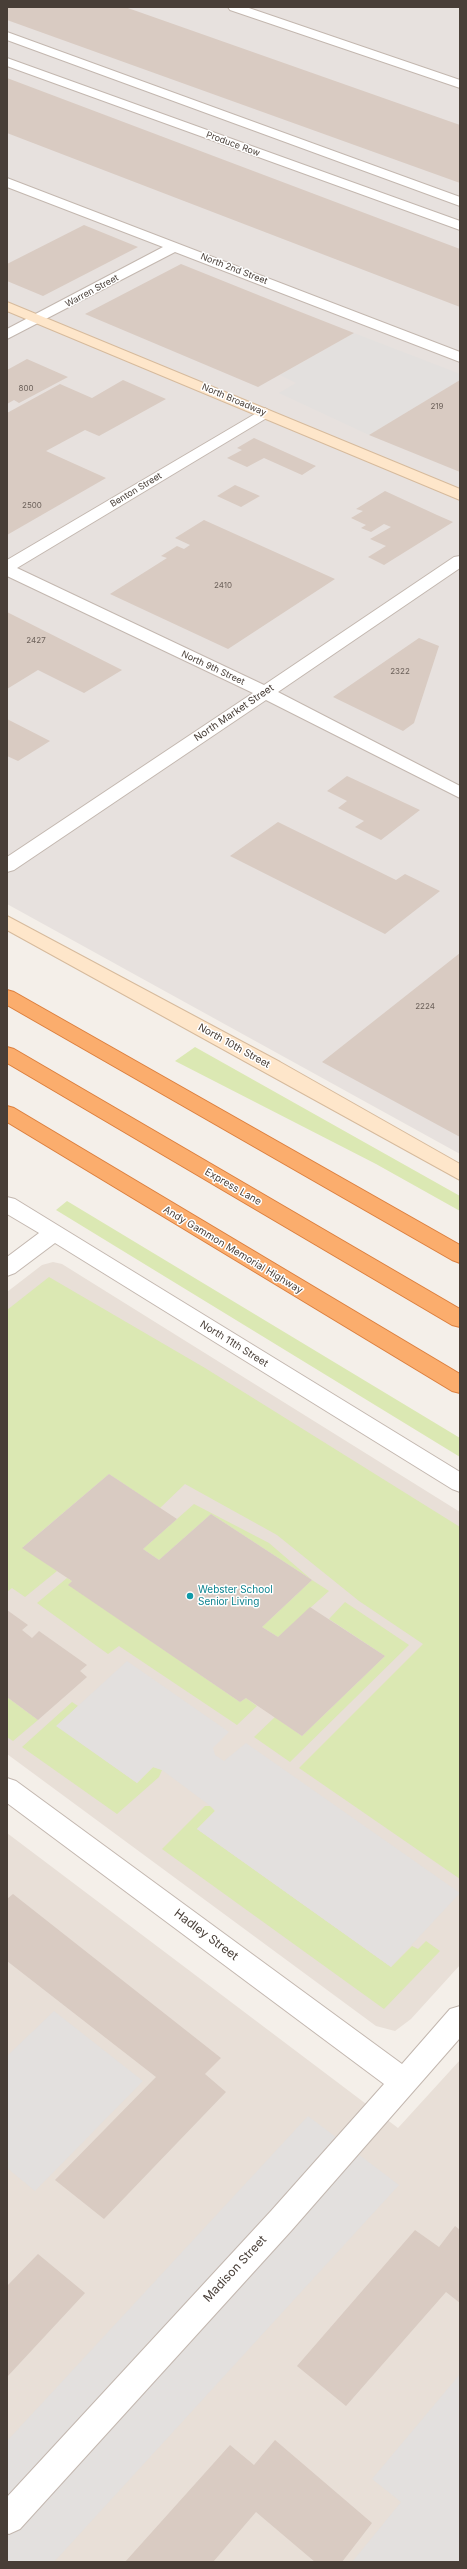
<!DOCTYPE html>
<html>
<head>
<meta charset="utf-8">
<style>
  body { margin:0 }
  #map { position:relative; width:467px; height:2569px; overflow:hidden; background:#f4efe9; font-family:Inter,sans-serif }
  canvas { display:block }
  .frame { position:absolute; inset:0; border:8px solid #483e37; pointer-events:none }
</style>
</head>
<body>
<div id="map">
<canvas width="467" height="2569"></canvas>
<div class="frame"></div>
</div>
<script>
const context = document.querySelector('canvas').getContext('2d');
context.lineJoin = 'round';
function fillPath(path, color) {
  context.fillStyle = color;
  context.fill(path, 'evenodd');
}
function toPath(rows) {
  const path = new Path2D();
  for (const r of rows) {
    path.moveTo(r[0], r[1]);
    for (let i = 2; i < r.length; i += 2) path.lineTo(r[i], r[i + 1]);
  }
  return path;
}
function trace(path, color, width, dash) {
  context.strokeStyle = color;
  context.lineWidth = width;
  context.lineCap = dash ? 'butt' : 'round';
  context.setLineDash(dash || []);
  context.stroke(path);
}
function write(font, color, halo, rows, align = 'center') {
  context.font = font + ' Inter,sans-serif';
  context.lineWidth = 3;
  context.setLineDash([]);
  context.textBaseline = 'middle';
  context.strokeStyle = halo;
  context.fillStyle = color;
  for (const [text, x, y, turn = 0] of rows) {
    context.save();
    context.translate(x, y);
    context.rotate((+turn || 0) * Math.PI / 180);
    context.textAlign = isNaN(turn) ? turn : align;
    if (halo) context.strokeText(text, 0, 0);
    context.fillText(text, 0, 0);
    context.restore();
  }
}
fillPath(toPath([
  [53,1262,62,1264,460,1512,460,1965,411,2019,395,2031,376,2026,7,1754,7,1292,42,1265],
  [7,1833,398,2128,460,2060,460,2562,7,2562]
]), '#e8dfd7');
fillPath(toPath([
  [7,7,460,7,460,1154,7,904]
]), '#e7e1de');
fillPath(toPath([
  [195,1047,460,1196,460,1211,376,1164,175,1061],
  [67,1201,460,1438,460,1457,56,1210],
  [49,1277,205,1368,460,1527,460,1879,299,1768,423,1644,359,1601,277,1535,185,1484,160,1508,109,1474,23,1547,57,1571,25,1597,12,1588,7,1592,7,1310],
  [194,1504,269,1543,312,1580,329,1591,278,1637,262,1627,312,1580,211,1514,159,1560,143,1549],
  [67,1578,72,1581,69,1585,240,1702,246,1698,257,1706,237,1725,119,1646,108,1654,37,1603],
  [345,1602,409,1645,290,1762,254,1737,275,1717,302,1736,385,1656,329,1619],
  [7,1697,38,1720,13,1741,7,1737],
  [72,1702,78,1706,57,1726,137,1783,153,1767,162,1770,159,1777,117,1814,22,1747],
  [205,1806,210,1806,215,1811,197,1829,391,1967,412,1946,418,1949,426,1941,440,1951,384,2009,162,1849]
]), '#dbe8b3');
fillPath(toPath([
  [354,333,460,374,460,380,369,435,279,393,296,383,280,375],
  [127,1661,229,1732,213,1748,215,1755,224,1761,246,1743,460,1893,391,1967,197,1829,215,1811,213,1808,162,1770,153,1767,137,1783,56,1726],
  [54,2011,143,2081,35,2191,7,2168,7,2056],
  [308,2116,399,2185,54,2562,7,2562,7,2441],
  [460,2374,460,2562,352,2562,401,2502,372,2479]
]), '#e3e0de');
fillPath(toPath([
  [7,7,125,7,460,125,460,183,7,20],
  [7,78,460,249,460,307,7,133],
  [84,225,138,247,43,296,7,281,7,264],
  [181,264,293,309,354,333,258,387,85,314],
  [27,359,68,377,19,403,14,400,7,404,7,370],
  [123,380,166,399,99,436,85,430,46,451,106,478,7,535,7,413,60,384,92,398],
  [460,380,460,472,369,435],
  [254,438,316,466,302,475,264,458,247,467,227,458,242,450,237,448],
  [235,485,260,496,241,507,217,496],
  [385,491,437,515,453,522,384,565,368,557,386,546,370,539,391,527,384,524,371,532,361,528,366,525,351,518,363,511,356,509],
  [204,520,335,579,228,649,110,594,167,558,161,556,177,546,184,549,190,545,175,538],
  [7,612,122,670,84,693,38,670,7,689],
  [419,638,439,646,414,723,403,731,333,697],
  [7,719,50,741,18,761,7,756],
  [347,776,420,810,381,840,355,827,364,821,338,808,347,801,327,791],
  [278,822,396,880,405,874,440,891,385,934,230,856],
  [460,953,460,1137,322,1062],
  [109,1474,177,1519,143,1549,159,1560,211,1514,312,1580,262,1627,278,1637,310,1607,385,1656,302,1736,246,1698,240,1702,68,1585,72,1581,22,1548],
  [7,1610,28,1625,22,1630,32,1638,39,1631,87,1665,80,1671,87,1677,38,1720,7,1697],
  [13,1894,221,2058,205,2074,226,2092,104,2219,55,2180,156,2077,7,1961,7,1899],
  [455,2226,460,2230,460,2303,446,2292,346,2406,297,2366,415,2230,439,2247],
  [38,2254,85,2293,7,2377,7,2286],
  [275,2440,372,2523,342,2562,315,2562,256,2512,213,2562,125,2562,230,2445,254,2465]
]), '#d9cbc2');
const street = toPath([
  [228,7,246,7,460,80,460,88,230,10,228,7],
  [7,32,460,197,460,206,7,40,7,32],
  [7,58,460,221,460,230,7,66,7,58],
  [7,178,460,352,460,362,175,252,7,339,7,329,163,247,7,187,7,178],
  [265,408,273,413,270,416,17,568,264,685,454,557,460,556,460,568,278,692,460,786,460,798,266,700,14,870,7,872,7,857,253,693,7,576,7,560,265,408],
  [7,1197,15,1199,460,1472,460,1492,452,1489,55,1243,15,1273,7,1276,7,1257,39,1233,7,1214,7,1197],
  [7,1778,16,1781,402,2064,450,2009,460,2006,460,2038,291,2231,20,2529,9,2534,7,2533,7,2497,271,2211,384,2084,7,1803,7,1778]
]);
const secondary = toPath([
  [7,302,460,489,460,500,7,311,7,302],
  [7,916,280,1062,460,1164,460,1180,7,930,7,916]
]);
const highway = toPath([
  [7,990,14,992,460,1245,460,1263,452,1260,7,1005,7,990],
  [7,1047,14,1049,460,1309,460,1327,452,1325,7,1063,7,1047],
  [7,1106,14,1108,460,1374,460,1393,452,1391,7,1122,7,1106]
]);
trace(street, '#c3b7af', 2);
trace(secondary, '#d6ba9c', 2);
trace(highway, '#db7e3d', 2);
fillPath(street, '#fff');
fillPath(secondary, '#fee6ca');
fillPath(highway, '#fbad6d');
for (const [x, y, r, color] of [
  [190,1596,4,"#0f9aa8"]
]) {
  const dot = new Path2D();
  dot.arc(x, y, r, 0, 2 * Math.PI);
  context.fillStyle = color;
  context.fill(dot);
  trace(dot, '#fff', 1.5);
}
write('8px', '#6c615a', null, [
  ["800",26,389],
  ["219",437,407],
  ["2500",32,506],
  ["2410",223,586],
  ["2427",36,641],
  ["2322",400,672],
  ["2224",425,1007]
]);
write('9px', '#483e37', '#fff', [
  ["Produce Row",233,144,20],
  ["North 2nd Street",234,269,21],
  ["Warren Street",92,291,-28],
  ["North Broadway",234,400,23],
  ["Benton Street",136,490,-31],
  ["North 9th Street",213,668,25]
]);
write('10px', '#483e37', '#fff', [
  ["North Market Street",234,713,-34],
  ["North 10th Street",234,1046,29],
  ["Express Lane",233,1187,30],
  ["Andy Gammon Memorial Highway",233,1250,31],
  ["North 11th Street",234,1344,32]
]);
write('10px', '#0d838f', '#fff', [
  ["Webster School",198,1590],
  ["Senior Living",198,1602]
], 'left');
write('12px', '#483e37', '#fff', [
  ["Hadley Street",206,1935,37],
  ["Madison Street",235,2269,-47]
]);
</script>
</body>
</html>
